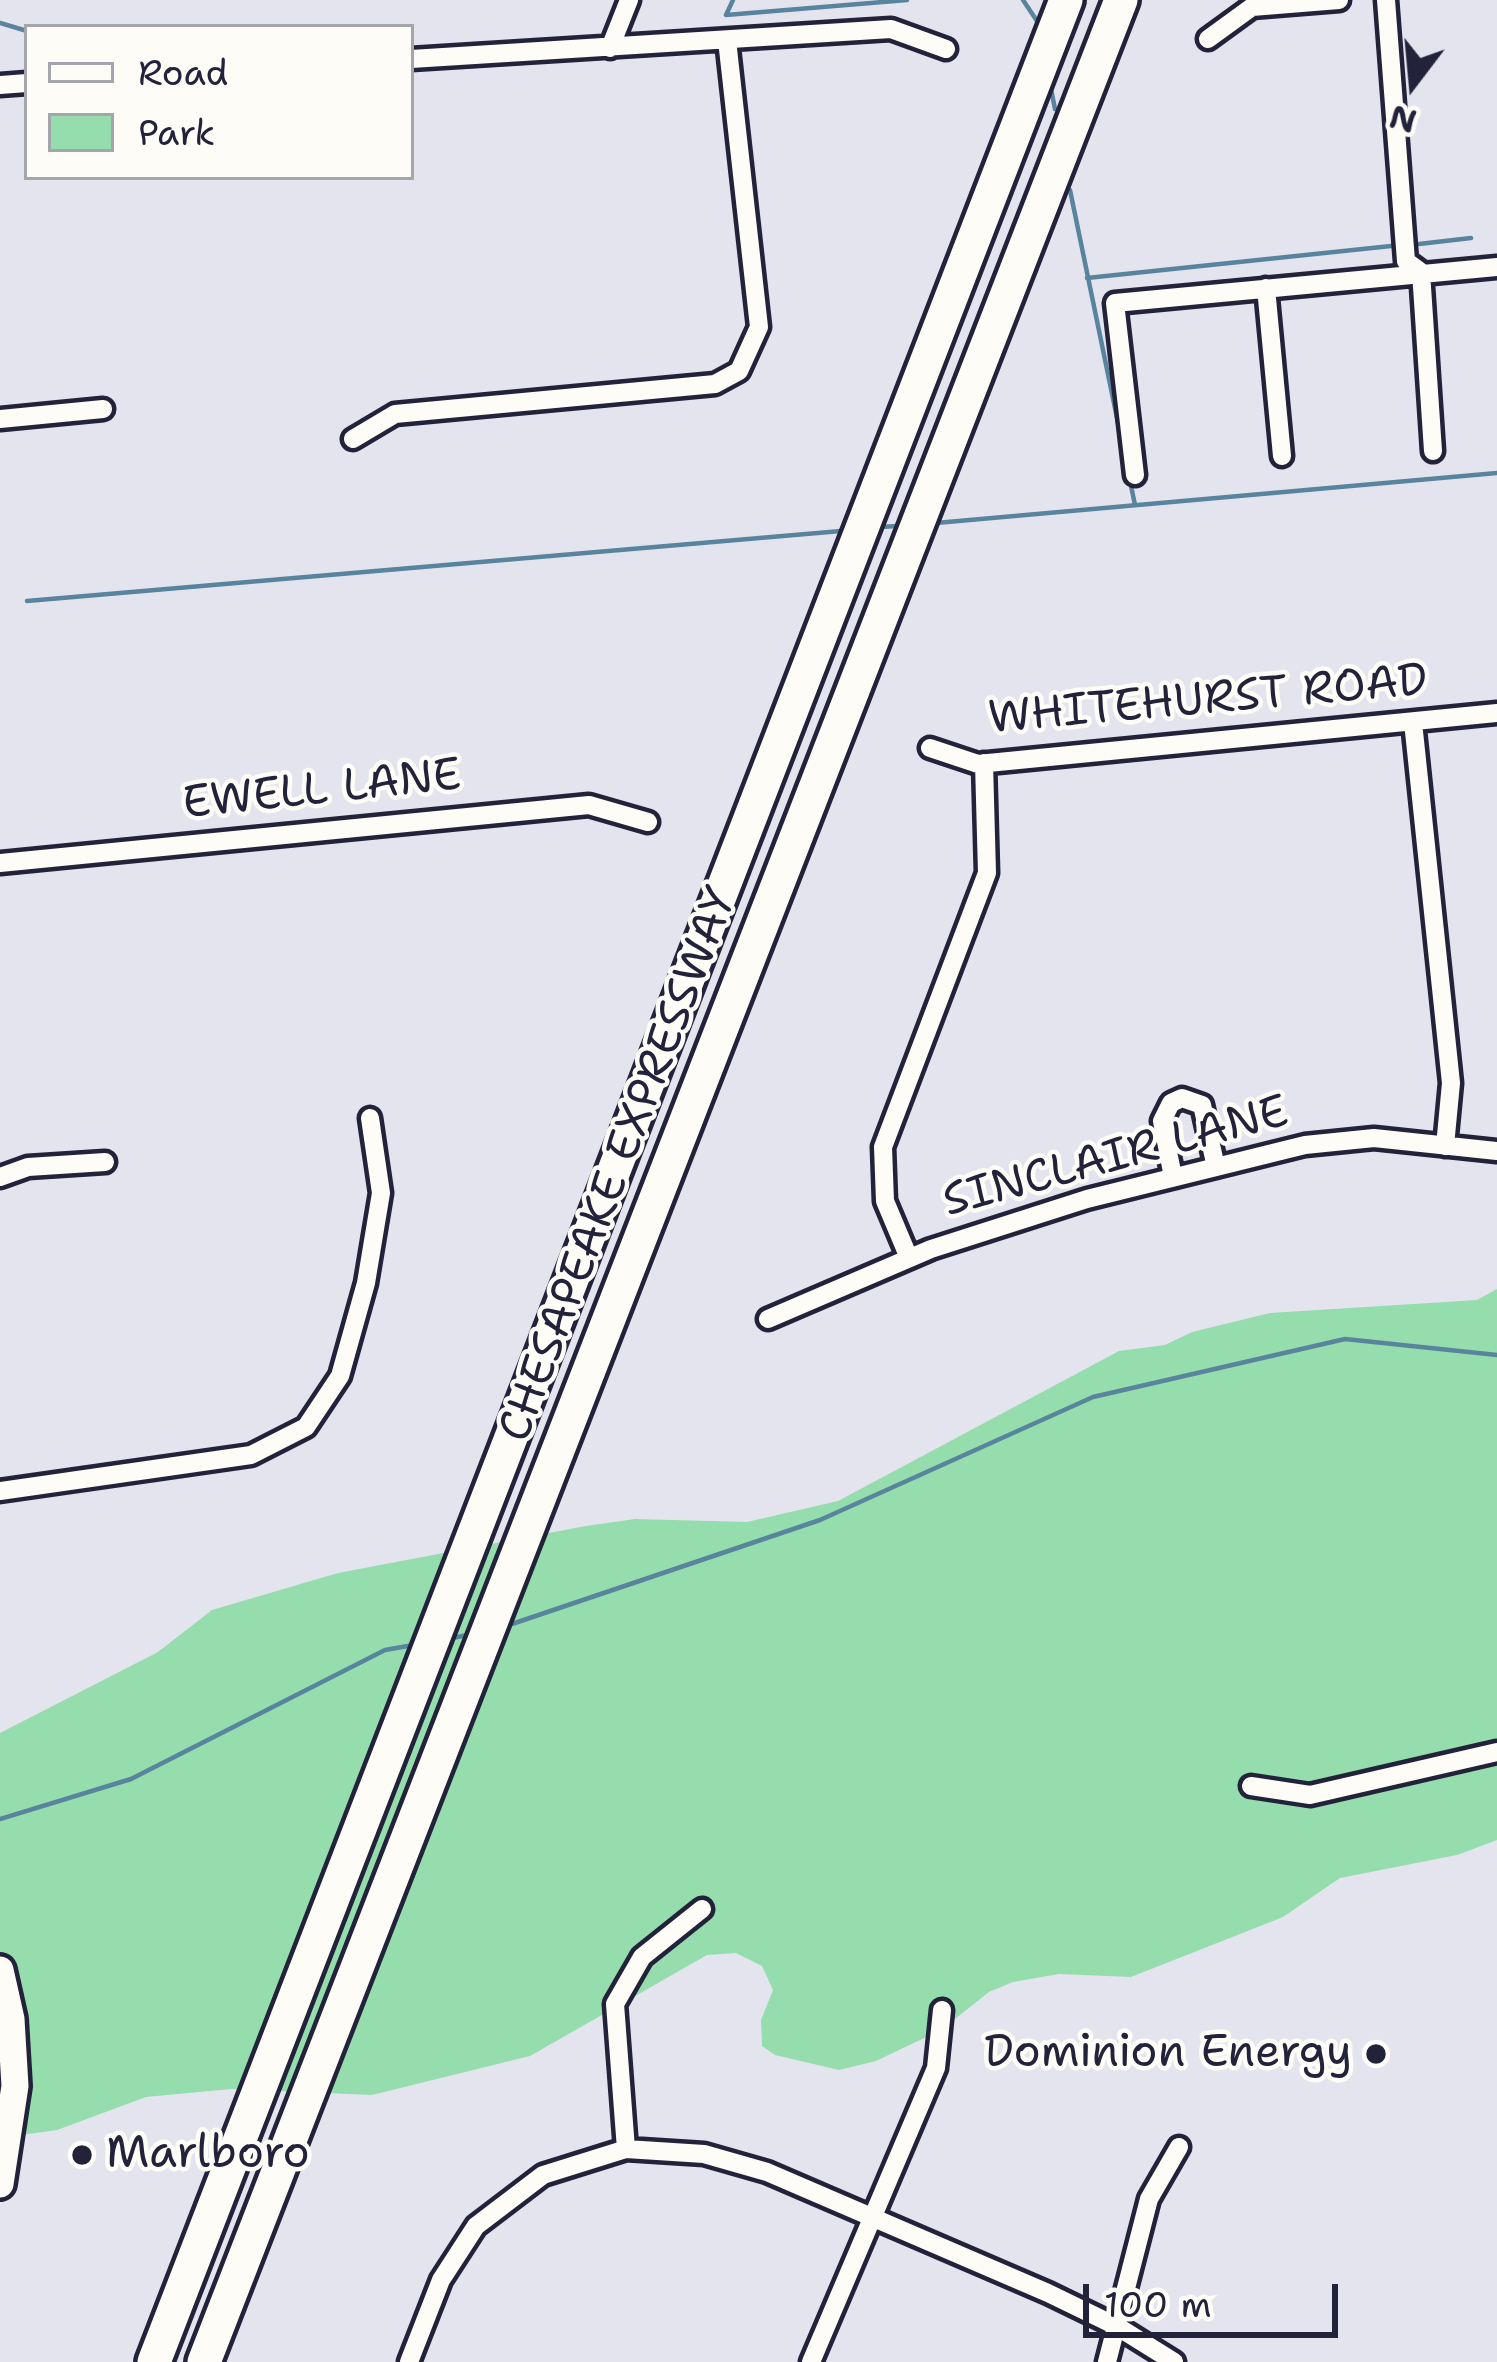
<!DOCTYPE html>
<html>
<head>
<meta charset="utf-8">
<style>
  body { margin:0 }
  #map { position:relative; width:1497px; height:2362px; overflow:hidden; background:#e4e4ef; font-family:"Shantell Sans",sans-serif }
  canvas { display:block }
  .legend { position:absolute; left:24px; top:24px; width:390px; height:156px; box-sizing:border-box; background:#fdfcf7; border:3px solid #a5a5ac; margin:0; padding:15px 21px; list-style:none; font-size:36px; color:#22223b }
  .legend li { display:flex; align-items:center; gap:24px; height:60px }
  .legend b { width:60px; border:3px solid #a5a5ac }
  .north { position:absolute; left:1353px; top:24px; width:120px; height:120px; -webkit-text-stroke:9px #fdfcf7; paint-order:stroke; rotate:196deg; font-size:33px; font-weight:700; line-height:48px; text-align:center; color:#22223b }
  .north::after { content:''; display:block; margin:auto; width:42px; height:54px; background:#22223b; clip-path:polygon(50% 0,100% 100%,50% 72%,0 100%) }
  .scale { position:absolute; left:1083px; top:2284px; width:255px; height:54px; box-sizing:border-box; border:6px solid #22223b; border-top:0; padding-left:15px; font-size:36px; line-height:42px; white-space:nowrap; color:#22223b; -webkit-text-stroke:9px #fdfcf7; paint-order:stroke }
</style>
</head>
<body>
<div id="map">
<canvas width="1497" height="2362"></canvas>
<ul class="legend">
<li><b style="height:15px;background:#fdfcf7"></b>Road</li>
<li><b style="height:33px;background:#95ddac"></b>Park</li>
</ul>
<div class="north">N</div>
<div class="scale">100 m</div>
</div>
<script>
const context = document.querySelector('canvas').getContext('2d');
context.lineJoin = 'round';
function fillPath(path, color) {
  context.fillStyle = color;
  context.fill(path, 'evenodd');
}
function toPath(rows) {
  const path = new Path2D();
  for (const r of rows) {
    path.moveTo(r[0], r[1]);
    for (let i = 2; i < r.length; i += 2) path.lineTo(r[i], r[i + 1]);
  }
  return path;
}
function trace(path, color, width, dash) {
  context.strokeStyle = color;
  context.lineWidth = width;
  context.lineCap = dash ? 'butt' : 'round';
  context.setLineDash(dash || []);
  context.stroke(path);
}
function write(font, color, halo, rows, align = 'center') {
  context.font = font + ' "Shantell Sans",sans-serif';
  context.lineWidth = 9;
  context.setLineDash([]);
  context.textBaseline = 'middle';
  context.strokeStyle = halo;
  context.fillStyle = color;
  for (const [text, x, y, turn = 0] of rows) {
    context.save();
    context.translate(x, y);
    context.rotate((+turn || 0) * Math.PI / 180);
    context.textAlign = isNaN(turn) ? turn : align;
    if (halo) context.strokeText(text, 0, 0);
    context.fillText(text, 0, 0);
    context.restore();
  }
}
fillPath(toPath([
  [1497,1289,1497,1840,1457,1855,1340,1878,1283,1917,1131,1977,1059,1974,1013,1982,989,1992,941,2030,876,2061,839,2070,775,2055,762,2046,761,2020,773,1990,762,1966,736,1953,707,1955,530,2056,372,2095,231,2089,146,2097,57,2130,0,2138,0,1733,158,1652,212,1610,338,1573,586,1526,635,1519,747,1522,838,1501,1119,1351,1165,1345,1192,1332,1270,1313,1477,1300]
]), '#95ddac');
trace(toPath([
  [733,0,726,15,907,0],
  [1023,0,1039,24],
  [0,23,27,31],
  [1050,84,1055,109],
  [1070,190,1123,447],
  [1419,244,1471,238],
  [1087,278,1391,246],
  [1130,481,1135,505],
  [936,523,1497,473],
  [880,527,898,526],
  [27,601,841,531],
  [506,1626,820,1520,1093,1397,1345,1339,1497,1355],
  [448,1639,472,1634],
  [0,1819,131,1779,385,1650,419,1644]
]), '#59849d', 4.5);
const street = toPath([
  [1386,0,1406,261,1421,272,1433,451],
  [1208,39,1252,7,1339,0],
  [610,48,629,0],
  [411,59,891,29,946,49],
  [0,85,27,83],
  [1266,288,1282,456],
  [0,419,103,409],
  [353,439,395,414,715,384,739,371,759,327,727,40],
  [1135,475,1115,303,1497,267],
  [1413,722,1451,1083,1445,1146],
  [930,748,978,764,1497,713],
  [0,863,589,805,648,822],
  [0,1177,28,1167,105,1162],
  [1173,1177,1162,1121,1171,1103,1182,1098,1202,1105,1216,1167],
  [909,1258,885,1201,883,1147,987,873,984,763],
  [768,1319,931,1249,1087,1199,1305,1145,1374,1138,1497,1151],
  [0,1491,251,1455,306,1427,340,1376,366,1283,381,1193,370,1118],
  [1251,1786,1310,1795,1497,1752],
  [626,2149,615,2004,642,1957,702,1909],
  [409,2362,441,2280,476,2226,543,2175,626,2149,704,2154,767,2172,1048,2293,1118,2327,1174,2362],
  [811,2362,936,2068,942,2010],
  [1107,2362,1149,2199,1179,2147]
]);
const secondary = toPath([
  [0,1970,11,2019,15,2086,0,2184]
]);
const highway = toPath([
  [154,2362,1066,0],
  [204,2362,1121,0]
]);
trace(street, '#22223b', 27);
trace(secondary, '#22223b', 36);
trace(highway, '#22223b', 42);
trace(street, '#fdfcf7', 18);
trace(secondary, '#fdfcf7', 27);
trace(highway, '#fdfcf7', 33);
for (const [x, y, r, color] of [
  [1376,2054,12,"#22223b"],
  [82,2155,12,"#22223b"]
]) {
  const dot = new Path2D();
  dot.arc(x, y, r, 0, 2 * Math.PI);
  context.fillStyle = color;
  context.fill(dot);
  trace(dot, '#fdfcf7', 4.5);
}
write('45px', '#22223b', '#fdfcf7', [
  ["WHITEHURST ROAD",1208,701,-5],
  ["EWELL LANE",322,791,-6],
  ["SINCLAIR LANE",1116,1158,-15],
  ["CHESAPEAKE EXPRESSWAY",620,1165,-69]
]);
write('45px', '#22223b', '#fdfcf7', [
  ["Dominion Energy",1352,2054],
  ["Marlboro",106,2155,"left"]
], 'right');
</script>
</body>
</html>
